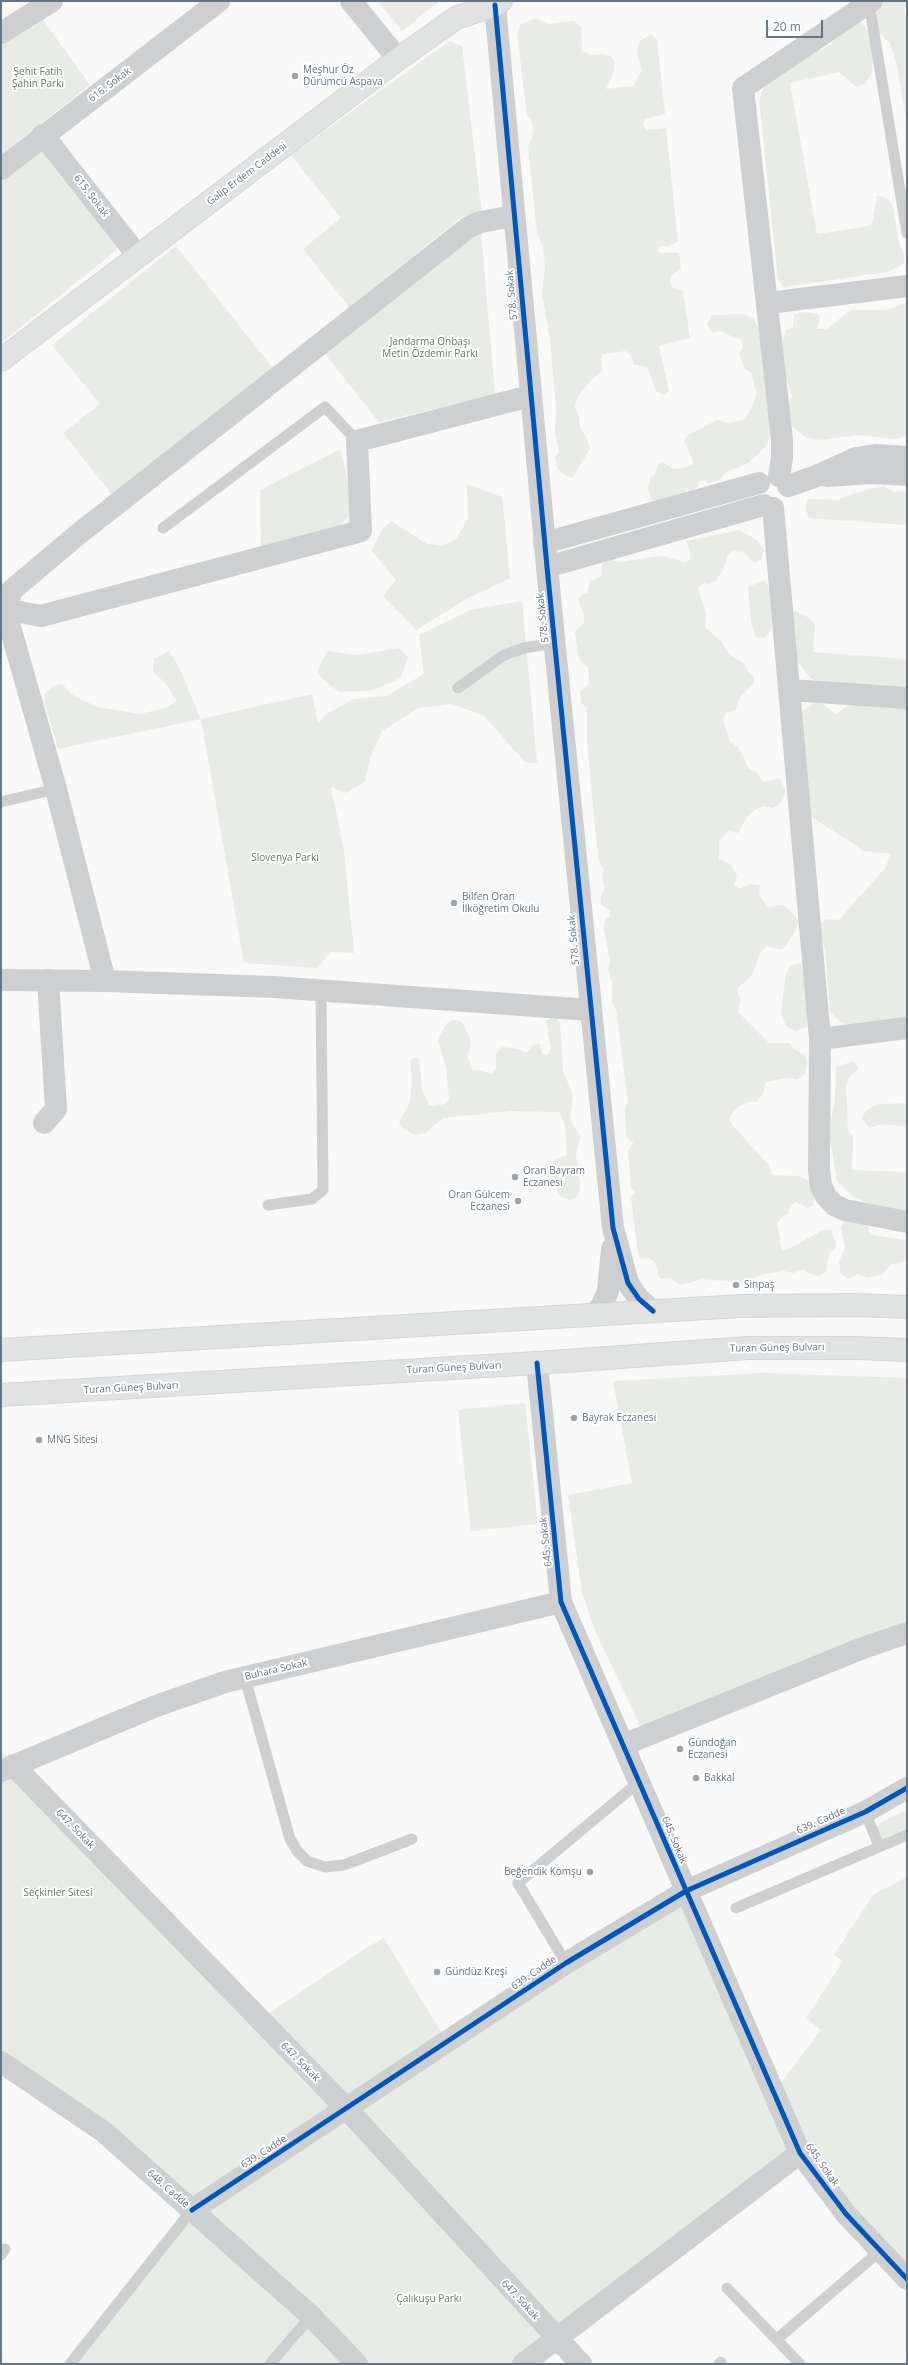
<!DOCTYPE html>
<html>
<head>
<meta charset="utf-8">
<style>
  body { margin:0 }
  #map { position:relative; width:908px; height:2365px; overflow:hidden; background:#f9f9f9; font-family:"Open Sans",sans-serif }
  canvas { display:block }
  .frame { position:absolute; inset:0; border:2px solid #657683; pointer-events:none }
  .scale { position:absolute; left:766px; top:20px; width:57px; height:18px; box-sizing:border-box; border:2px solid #657683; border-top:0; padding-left:5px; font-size:12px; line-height:14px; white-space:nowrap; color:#657683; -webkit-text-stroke:3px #fff; paint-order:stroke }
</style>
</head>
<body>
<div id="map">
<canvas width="908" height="2365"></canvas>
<div class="frame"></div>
<div class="scale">20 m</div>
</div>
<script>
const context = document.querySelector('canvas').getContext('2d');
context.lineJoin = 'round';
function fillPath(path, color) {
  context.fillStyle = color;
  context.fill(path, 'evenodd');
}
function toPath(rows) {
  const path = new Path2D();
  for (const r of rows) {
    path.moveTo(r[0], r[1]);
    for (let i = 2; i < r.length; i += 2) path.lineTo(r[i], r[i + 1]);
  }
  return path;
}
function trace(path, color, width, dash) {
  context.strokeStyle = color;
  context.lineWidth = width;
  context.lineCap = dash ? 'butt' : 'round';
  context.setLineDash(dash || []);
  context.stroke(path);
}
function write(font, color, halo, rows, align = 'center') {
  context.font = font + ' "Open Sans",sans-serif';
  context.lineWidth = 4;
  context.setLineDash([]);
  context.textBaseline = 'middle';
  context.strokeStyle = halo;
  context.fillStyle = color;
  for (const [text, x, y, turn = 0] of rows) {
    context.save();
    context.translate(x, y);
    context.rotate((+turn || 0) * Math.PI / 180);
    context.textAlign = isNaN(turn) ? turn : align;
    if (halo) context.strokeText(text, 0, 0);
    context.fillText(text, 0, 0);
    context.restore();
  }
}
fillPath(toPath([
  [378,1,439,1,402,31],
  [886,1,907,1,907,6,904,7,907,25,907,126,897,65,890,43,879,34,875,21,878,9],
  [39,14,90,85,1,155,1,41],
  [536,18,549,24,574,21,581,27,582,51,591,55,603,54,610,56,615,62,614,71,606,89,633,86,642,70,637,53,639,42,651,34,657,40,665,114,645,119,643,126,647,130,666,128,678,241,669,246,660,246,658,250,661,253,679,253,681,269,672,275,670,281,673,288,683,291,690,338,659,346,669,391,664,395,656,391,647,367,633,364,632,357,626,351,603,354,601,360,602,370,590,381,577,398,575,406,579,417,580,428,588,440,590,449,572,478,562,473,557,467,555,457,559,452,555,433,556,407,550,340,542,294,545,266,543,247,537,233,528,147,534,131,530,118,527,116,517,32,521,24],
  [854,20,863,24,869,34,873,60,871,75,865,84,856,87,839,72,790,83,817,234,864,227,872,224,877,196,887,198,893,206,899,244,904,255,905,263,888,272,784,287,778,279,759,99,766,84,812,50,821,50,830,45],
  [450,41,462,46,482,215,463,216,349,307,303,249,341,218,291,155],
  [43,148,118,249,1,343,1,182],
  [481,232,495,394,379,422,325,354],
  [176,246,273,368,113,496,63,433,100,404,52,345],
  [907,303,907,436,895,439,858,435,820,440,805,437,792,426,787,417,787,407,792,396,783,368,782,343,786,330,793,327,794,314,805,312,816,314,820,317,817,329,826,329,851,310,885,310],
  [743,314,753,318,759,328,771,435,766,446,748,463,725,473,721,479,708,484,705,480,701,481,697,488,691,491,687,489,682,496,659,504,652,500,648,488,650,478,655,474,658,464,664,463,673,469,684,468,694,464,684,440,688,435,717,420,728,423,743,420,753,406,756,393,752,374,744,368,739,354,743,347,741,339,734,338,722,331,713,333,707,324,712,315],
  [341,449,353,511,335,531,261,552,260,490],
  [467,484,502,497,510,578,468,598,416,630,383,596,396,580,372,551,381,531,391,521,427,544,442,546,456,539,468,519],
  [883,486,895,492,907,491,907,525,809,518,805,507,808,499,838,500,855,493],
  [739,530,757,540,764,550,762,559,754,563,744,552,733,551,728,554,724,568,716,581,709,584,703,583,698,588,706,613,705,627,722,642,729,654,744,663,748,672,754,678,753,684,740,697,735,710,726,713,723,719,730,742,738,747,749,769,757,772,763,782,780,778,786,792,780,804,773,808,764,806,756,809,747,817,738,833,729,831,719,841,719,859,730,864,737,875,734,885,739,889,751,884,760,885,759,895,768,907,782,905,790,910,798,921,796,931,782,950,767,946,760,953,753,974,737,989,740,999,738,1012,769,1043,790,1043,794,1049,804,1054,807,1062,805,1074,797,1079,787,1078,766,1082,763,1094,756,1102,749,1102,737,1107,729,1118,732,1125,769,1165,772,1175,799,1176,810,1181,815,1198,813,1206,807,1208,796,1202,791,1205,788,1214,782,1217,777,1223,782,1250,788,1249,823,1230,831,1230,836,1242,835,1248,829,1254,826,1272,819,1276,808,1273,804,1269,793,1273,784,1271,760,1275,745,1283,702,1279,681,1285,670,1278,662,1279,658,1276,656,1263,648,1258,641,1259,638,1254,631,1198,635,1192,631,1187,628,1150,632,1146,633,1142,629,1140,626,1134,625,1107,628,1102,616,1009,612,1002,612,983,608,970,610,962,604,928,605,920,610,917,610,911,601,904,601,895,604,889,602,877,604,870,599,862,594,817,587,739,587,708,581,703,580,692,589,684,589,676,588,667,581,662,578,655,575,631,584,623,584,616,578,600,582,594,587,593,590,581,602,576,601,567,604,562,611,559,618,562,662,556,684,562,689,561,691,555,686,541],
  [765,580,770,590,772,626,766,638,756,637,751,622,748,587],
  [522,601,537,763,525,762,483,715,451,704,418,708,382,731,371,755,365,782,346,793,331,787,344,851,354,953,330,952,318,968,244,963,201,719,58,749,44,701,45,694,54,685,62,684,73,695,97,707,140,714,165,708,177,701,167,685,153,671,154,659,169,651,179,667,201,719,312,694,318,723,326,714,354,699,386,696,424,674,419,635,471,610],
  [795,611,806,616,815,624,813,652,907,659,907,1021,870,1027,842,1023,830,1012,825,951,819,926,826,919,839,920,886,867,890,854,864,851,810,816,801,713,818,700,836,714,849,705,850,685,827,686,810,678,795,658,790,618],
  [399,648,408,657,401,678,373,690,339,692,322,679,317,671,327,651,356,655],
  [801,963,811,1020,806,1027,795,1031,786,1026,781,1013,786,974,791,965],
  [554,1016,560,1023,563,1070,573,1096,570,1120,580,1136,576,1155,580,1183,579,1195,570,1200,561,1197,554,1185,550,1169,554,1160,567,1155,565,1124,559,1112,511,1111,443,1118,426,1133,414,1135,401,1127,399,1122,410,1102,412,1079,410,1060,415,1057,419,1059,422,1090,429,1105,434,1106,445,1104,449,1099,446,1068,438,1039,447,1023,453,1020,460,1021,465,1027,471,1042,468,1057,473,1071,478,1070,492,1074,496,1068,496,1054,502,1047,519,1049,526,1053,533,1045,539,1044,542,1053,547,1056,551,1049,546,1021],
  [854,1061,858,1069,849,1077,846,1085,848,1131,853,1136,852,1170,907,1172,907,1215,877,1207,853,1197,837,1181,829,1131,835,1099,836,1067],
  [907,1103,907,1127,882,1124,869,1128,861,1118,868,1109,879,1104],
  [846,1218,865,1219,871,1235,907,1240,907,1261,892,1264,882,1275,867,1278,858,1274,848,1279,841,1274,839,1262,845,1247,841,1227],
  [764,1373,907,1378,907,1621,862,1643,643,1732,594,1628,582,1592,568,1495,632,1483,613,1381],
  [525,1403,538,1524,471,1531,458,1410],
  [1,1751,259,2020,368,1947,384,1938,447,2042,686,1891,774,2092,821,2030,806,2018,843,1961,834,1955,873,1895,907,1877,907,2279,800,2153,523,2364,70,2364,192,2210,1,2062],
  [907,1810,907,1832,881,1845,874,1829,883,1821]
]), '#e8ebe6');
const secondary = toPath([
  [1,360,398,59,456,18,495,5,501,1]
]);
const primary = toPath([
  [1,1350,741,1306,856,1305,907,1307],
  [1,1395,537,1363,748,1348,856,1348,907,1350]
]);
trace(secondary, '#d5d6d7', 24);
trace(primary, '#d5d6d7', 24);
trace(toPath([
  [869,3,907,233],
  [163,528,325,407,357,441],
  [458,688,504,655,524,648,555,643],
  [1,802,56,789],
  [268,1205,312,1199,323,1190,321,991],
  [245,1678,290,1839,298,1852,307,1861,325,1867,344,1865,412,1839],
  [865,1812,879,1846],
  [736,1908,907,1835],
  [566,1963,518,1883,639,1782],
  [1,2255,5,2249],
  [727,2288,800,2364],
  [777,2339,880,2251],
  [70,2364,192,2210],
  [270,2364,311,2316],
  [719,2364,721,2362]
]), '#cecfd0', 11);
trace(toPath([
  [351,1,398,59],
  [1,33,52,1],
  [43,135,138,256],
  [1,169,219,1],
  [768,303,907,286],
  [779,476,782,458,782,440,743,88,872,1],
  [827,476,871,473,907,475],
  [788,486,814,477,856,458,875,455,907,457],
  [773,508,820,1039,819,1171,821,1186,826,1196,834,1205,845,1210,907,1222],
  [544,543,759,483],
  [547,567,764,505],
  [1,604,5,609,56,789,105,981],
  [5,609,41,616,361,531,357,441,530,396],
  [1,612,5,609,12,590,76,536,469,227,481,222,513,216],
  [790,690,907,698],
  [1,980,105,981,274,987,590,1010],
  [820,1039,907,1028],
  [44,1123,56,1109,48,980],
  [623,1745,863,1648,907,1633],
  [13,1765,346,2108,581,2364],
  [1,1771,156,1706,225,1682,561,1602],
  [192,2210,566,1963,686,1891,865,1812,907,1788],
  [523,2364,800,2153]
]), '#cecfd0', 22);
trace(toPath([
  [495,5,547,567,613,1228,628,1283,639,1299,653,1311],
  [594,1315,602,1305,608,1291,612,1249],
  [537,1363,561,1602,800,2153,846,2214,907,2279],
  [1,2062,104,2132,311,2316,357,2364]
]), '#cecfd0', 22);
trace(secondary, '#e1e2e2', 22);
trace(primary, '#e1e2e2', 22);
trace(toPath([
  [495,5,547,567,613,1228,628,1283,639,1299,653,1311],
  [537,1363,561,1602,800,2153,846,2214,907,2279],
  [192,2210,566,1963,686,1891,865,1812,907,1788]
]), '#0057b8', 5);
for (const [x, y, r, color] of [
  [295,76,4,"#99a4ac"],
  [454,903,4,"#99a4ac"],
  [515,1177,4,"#99a4ac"],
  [518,1201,4,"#99a4ac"],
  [736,1285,4,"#99a4ac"],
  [574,1418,4,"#99a4ac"],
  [39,1440,4,"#99a4ac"],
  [680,1749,4,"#99a4ac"],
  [696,1778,4,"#99a4ac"],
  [590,1872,4,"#99a4ac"],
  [437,1972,4,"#99a4ac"]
]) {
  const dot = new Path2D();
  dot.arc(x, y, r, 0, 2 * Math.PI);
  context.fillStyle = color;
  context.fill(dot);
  trace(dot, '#fff', 1.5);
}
write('10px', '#657683', '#fff', [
  ["Meşhur Öz",303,70],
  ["Dürümcü Aspava",303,82],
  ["Bilfen Oran",462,897],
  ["İlköğretim Okulu",462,909],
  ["Oran Bayram",523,1171],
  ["Eczanesi",523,1183],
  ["Oran Gülcem",510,1195,"right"],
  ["Eczanesi",510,1207,"right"],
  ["Sinpaş",744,1285],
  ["Bayrak Eczanesi",582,1418],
  ["MNG Sitesi",47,1440],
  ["Gündoğan",688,1743],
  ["Eczanesi",688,1755],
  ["Bakkal",704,1778],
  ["Beğendik Komşu",582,1872,"right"],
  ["Gündüz Kreşi",445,1972]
], 'left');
write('10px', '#687a64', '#fff', [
  ["Şehit Fatih",38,72],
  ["Şahin Parkı",38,84],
  ["Jandarma Onbaşı",430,342],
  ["Metin Özdemir Parkı",430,354],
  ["Slovenya Parkı",285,858],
  ["Seçkinler Sitesi",58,1893],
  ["Çalıkuşu Parkı",429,2299]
]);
write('10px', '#657683', '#fff', [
  ["616. Sokak",110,85,-37],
  ["Galip Erdem Caddesi",247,174,-37],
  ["615. Sokak",91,196,52],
  ["578. Sokak",512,295,-95],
  ["578. Sokak",543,618,-96],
  ["578. Sokak",574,940,-95],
  ["Turan Güneş Bulvarı",777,1348,-1],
  ["Turan Güneş Bulvarı",454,1368,-3],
  ["Turan Güneş Bulvarı",131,1388,-3],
  ["645. Sokak",546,1542,-96],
  ["Buhara Sokak",276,1670,-13],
  ["639. Cadde",821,1821,-24],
  ["647. Sokak",75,1829,46],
  ["645. Sokak",674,1840,67],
  ["639. Cadde",534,1973,-34],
  ["647. Sokak",300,2062,45],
  ["639. Cadde",264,2152,-33],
  ["645. Sokak",822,2165,55],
  ["648. Cadde",168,2189,41],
  ["647. Sokak",520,2300,47]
]);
</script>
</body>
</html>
